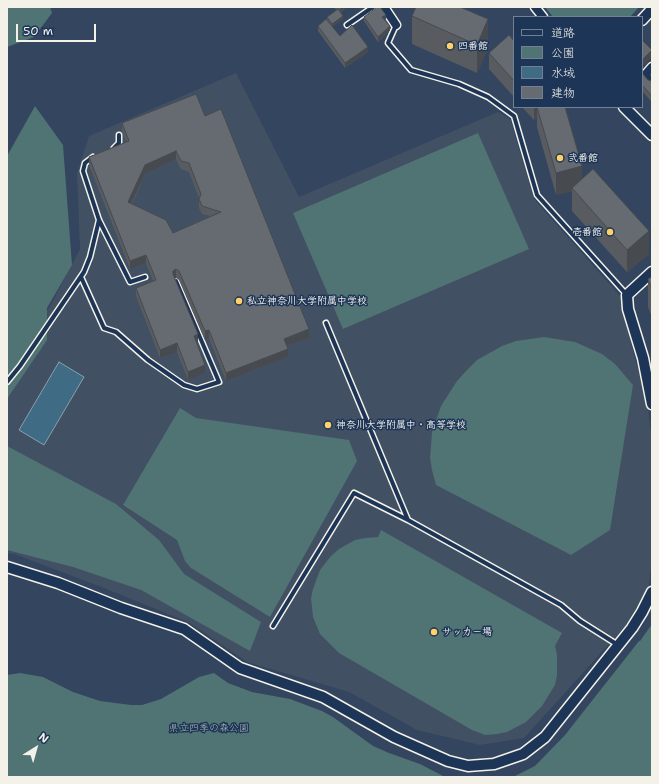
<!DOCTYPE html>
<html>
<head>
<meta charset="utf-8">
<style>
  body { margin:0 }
  #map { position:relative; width:659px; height:784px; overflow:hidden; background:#33455f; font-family:"Shantell Sans","Klee One",sans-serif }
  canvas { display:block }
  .frame { position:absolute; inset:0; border:8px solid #f4f1e8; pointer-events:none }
  .legend { position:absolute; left:513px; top:16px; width:130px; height:92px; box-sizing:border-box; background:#1d3557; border:1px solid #738091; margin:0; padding:5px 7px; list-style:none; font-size:12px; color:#f4f1e8 }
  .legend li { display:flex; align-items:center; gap:8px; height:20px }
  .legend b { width:20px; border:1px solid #738091 }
  .north { position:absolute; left:16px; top:728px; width:40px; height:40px; -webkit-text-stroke:3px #1d3557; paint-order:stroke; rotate:37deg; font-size:11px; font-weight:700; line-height:16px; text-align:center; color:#f4f1e8 }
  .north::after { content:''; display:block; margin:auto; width:14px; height:18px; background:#f4f1e8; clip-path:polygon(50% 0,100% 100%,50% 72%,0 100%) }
  .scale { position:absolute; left:16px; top:24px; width:80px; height:18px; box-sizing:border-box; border:2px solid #f4f1e8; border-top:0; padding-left:5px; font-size:12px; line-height:14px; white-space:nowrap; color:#f4f1e8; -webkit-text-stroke:3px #1d3557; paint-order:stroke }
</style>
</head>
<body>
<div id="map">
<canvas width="659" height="784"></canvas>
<div class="frame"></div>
<ul class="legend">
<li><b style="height:5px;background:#1d3557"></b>道路</li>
<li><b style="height:11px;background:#507373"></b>公園</li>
<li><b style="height:11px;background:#3f6b84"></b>水域</li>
<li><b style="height:11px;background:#666b71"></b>建物</li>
</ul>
<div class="north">N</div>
<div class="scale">50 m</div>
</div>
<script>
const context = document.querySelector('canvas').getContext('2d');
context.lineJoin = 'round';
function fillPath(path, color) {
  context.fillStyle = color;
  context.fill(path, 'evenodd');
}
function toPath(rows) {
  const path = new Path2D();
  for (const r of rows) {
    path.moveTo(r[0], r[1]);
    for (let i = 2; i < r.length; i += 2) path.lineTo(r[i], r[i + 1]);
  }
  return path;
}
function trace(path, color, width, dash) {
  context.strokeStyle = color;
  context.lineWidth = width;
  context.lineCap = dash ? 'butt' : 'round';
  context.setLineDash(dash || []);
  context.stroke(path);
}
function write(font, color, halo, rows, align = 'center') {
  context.font = font + ' "Shantell Sans","Klee One",sans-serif';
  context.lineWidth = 3;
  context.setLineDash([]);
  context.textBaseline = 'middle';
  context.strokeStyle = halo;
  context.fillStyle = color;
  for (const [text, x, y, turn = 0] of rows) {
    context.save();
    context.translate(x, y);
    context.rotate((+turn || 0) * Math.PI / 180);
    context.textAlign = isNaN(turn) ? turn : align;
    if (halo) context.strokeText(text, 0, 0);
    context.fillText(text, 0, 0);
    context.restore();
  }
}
fillPath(toPath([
  [236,73,299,197,498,112,510,119,534,199,621,297,624,317,648,407,652,442,652,560,649,585,628,623,524,738,480,745,417,730,349,692,247,662,190,623,104,588,14,554,7,553,7,359,17,350,49,308,80,249,77,174,89,136]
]), '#425064');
fillPath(toPath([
  [7,7,50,7,52,13,34,37,7,47],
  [545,7,639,7,630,17,553,17],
  [35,106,63,145,72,265,47,308,47,340,7,399,7,156],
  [478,133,529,249,343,329,293,213],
  [544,337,575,342,602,354,615,364,633,385,610,530,571,555,436,485,432,470,430,458,432,432,441,406,457,381,467,370,477,360,502,346,516,341],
  [180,408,196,418,349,440,357,461,270,617,191,568,185,561,177,540,123,505],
  [7,446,116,504,159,540,184,574,261,622,250,651,141,590,73,567,7,550],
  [381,530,562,633,555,646,557,655,557,675,555,685,542,706,526,722,507,732,497,734,485,735,472,730,339,653,320,634,313,617,311,598,313,589,320,570,331,556,339,549,355,540,365,538,378,537],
  [652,624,652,777,513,777,535,766,565,735,639,641,640,641],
  [20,673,43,677,73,692,100,701,131,705,142,705,161,699,199,677,214,673,228,683,252,692,290,699,322,711,333,717,373,746,389,753,420,764,445,777,7,777,7,675]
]), '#507373');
const water = toPath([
  [59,362,84,377,44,445,19,430,59,362]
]);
fillPath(water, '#3f6b84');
trace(water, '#87a1ac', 1);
const service = toPath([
  [347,25,373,7],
  [396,25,388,43,411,70,459,84,488,97,514,116,537,195,626,294],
  [114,148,119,143,119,135],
  [93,157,85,163,83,171,99,220,130,282,145,277],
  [81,277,104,328,116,332,148,360,184,385,197,389,219,382,176,281],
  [326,323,408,520],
  [7,382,20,366,84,272,90,257,99,220],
  [273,626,354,493,408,520,561,605,580,621,618,645]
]);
const minor = toPath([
  [384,7,396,25],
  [535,7,543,17],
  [652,67,645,75,652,82]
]);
const tertiary = toPath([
  [642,20,652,9],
  [624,107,652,135],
  [652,272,627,295,628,309,643,358,652,404],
  [7,567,58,583,121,608,184,629,240,668,323,697,394,737,448,761,468,766,494,764,523,754,545,737,632,628,642,612,652,592]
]);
trace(service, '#f4f1e8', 7);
trace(minor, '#f4f1e8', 11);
trace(tertiary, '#f4f1e8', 13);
trace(service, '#1d3557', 4);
trace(minor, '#1d3557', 8);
trace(tertiary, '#1d3557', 10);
fillPath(toPath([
  [333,7,346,7,341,13,343,19,332,27,340,36,368,52,345,68,318,31,318,26,327,20,327,17,337,10],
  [412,16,488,48,477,73,412,44],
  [364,17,386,19,385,20,390,30,378,42,364,21],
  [514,41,514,97,489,69,489,53],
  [642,73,648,80,652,81,652,105,651,104,651,101,642,91],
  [522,107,565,107,582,179,649,254,627,272,572,211,572,191,556,195,537,127,537,117,534,120],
  [205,116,309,338,287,346,288,357,226,381,209,338,205,340,179,280,176,278,175,278,198,342,197,343,205,373,188,380,177,352,160,358,136,296,136,288,153,281,146,263,130,269,89,165,89,157,126,142,122,131,122,123],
  [176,159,181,169,189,172,199,198,199,208,202,214,210,216,173,233,132,204,145,174],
  [652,277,652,317,648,307,648,279]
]), '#585c61');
fillPath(toPath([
  [341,7,346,7,340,13,340,7],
  [386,15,386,19,382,21,382,17],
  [343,16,343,19,332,27,332,24],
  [488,19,488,48,477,73,477,45],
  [390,26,390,30,378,42,378,37],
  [368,47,368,52,345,68,345,63],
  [652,50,652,57,642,67,642,60],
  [534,107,537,107,537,117,534,120],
  [176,151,176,159,145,174,128,210,128,202,145,165],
  [582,166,582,188,572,188,572,191,556,195,556,173],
  [649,231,649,254,627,272,627,250],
  [146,255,146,263,130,269,130,261],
  [176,269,176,278,173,279,173,271],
  [309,329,309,338,284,347,284,339],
  [209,330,209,338,205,340,205,331],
  [198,334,198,342,194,344,194,336],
  [177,343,177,352,160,358,160,350],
  [288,349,288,357,226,381,226,373],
  [205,365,205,373,188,380,188,372]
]), '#474b4f');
const building = toPath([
  [377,7,380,7,386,15,382,17,390,26,378,37,364,17,377,7],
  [416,7,460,7,488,19,477,45,412,16,416,7],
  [338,9,343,16,332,24,327,17,338,9],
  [326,19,340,36,352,25,368,47,345,63,318,26,326,19],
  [509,35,514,41,514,81,489,53,509,35],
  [642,40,652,50,642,60,642,40],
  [642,73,648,80,652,81,652,96,642,85,642,73],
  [196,94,205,116,221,109,309,329,284,339,288,349,226,373,209,330,205,331,179,271,176,269,173,271,173,274,198,334,194,336,205,365,188,372,177,343,160,350,136,288,156,280,146,255,130,261,89,157,129,141,122,123,196,94],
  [176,151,181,161,189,163,201,194,199,199,202,206,221,212,173,233,166,220,128,202,145,165,176,151],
  [537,107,565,107,582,166,556,173,537,107],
  [593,169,649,231,627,250,572,188,593,169],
  [652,277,652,289,648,279,652,277]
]);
fillPath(building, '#666b71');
trace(building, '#474b4f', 1);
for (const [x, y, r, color] of [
  [450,46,4,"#ffd166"],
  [560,158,4,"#ffd166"],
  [610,232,4,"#ffd166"],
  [239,301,4,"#ffd166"],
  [328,425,4,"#ffd166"],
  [434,632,4,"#ffd166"]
]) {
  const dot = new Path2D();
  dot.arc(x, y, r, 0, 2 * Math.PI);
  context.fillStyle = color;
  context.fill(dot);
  trace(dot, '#1d3557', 1.5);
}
write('bold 10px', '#f4f1e8', '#1d3557', [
  ["四番館",458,46],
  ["弐番館",568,158],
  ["壱番館",602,232,"right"],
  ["私立神奈川大学附属中学校",247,301],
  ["神奈川大学附属中・高等学校",336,425],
  ["サッカー場",442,632]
], 'left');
write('10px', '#b2bfb9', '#1d3557', [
  ["県立四季の森公園",209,728]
]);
</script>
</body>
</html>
